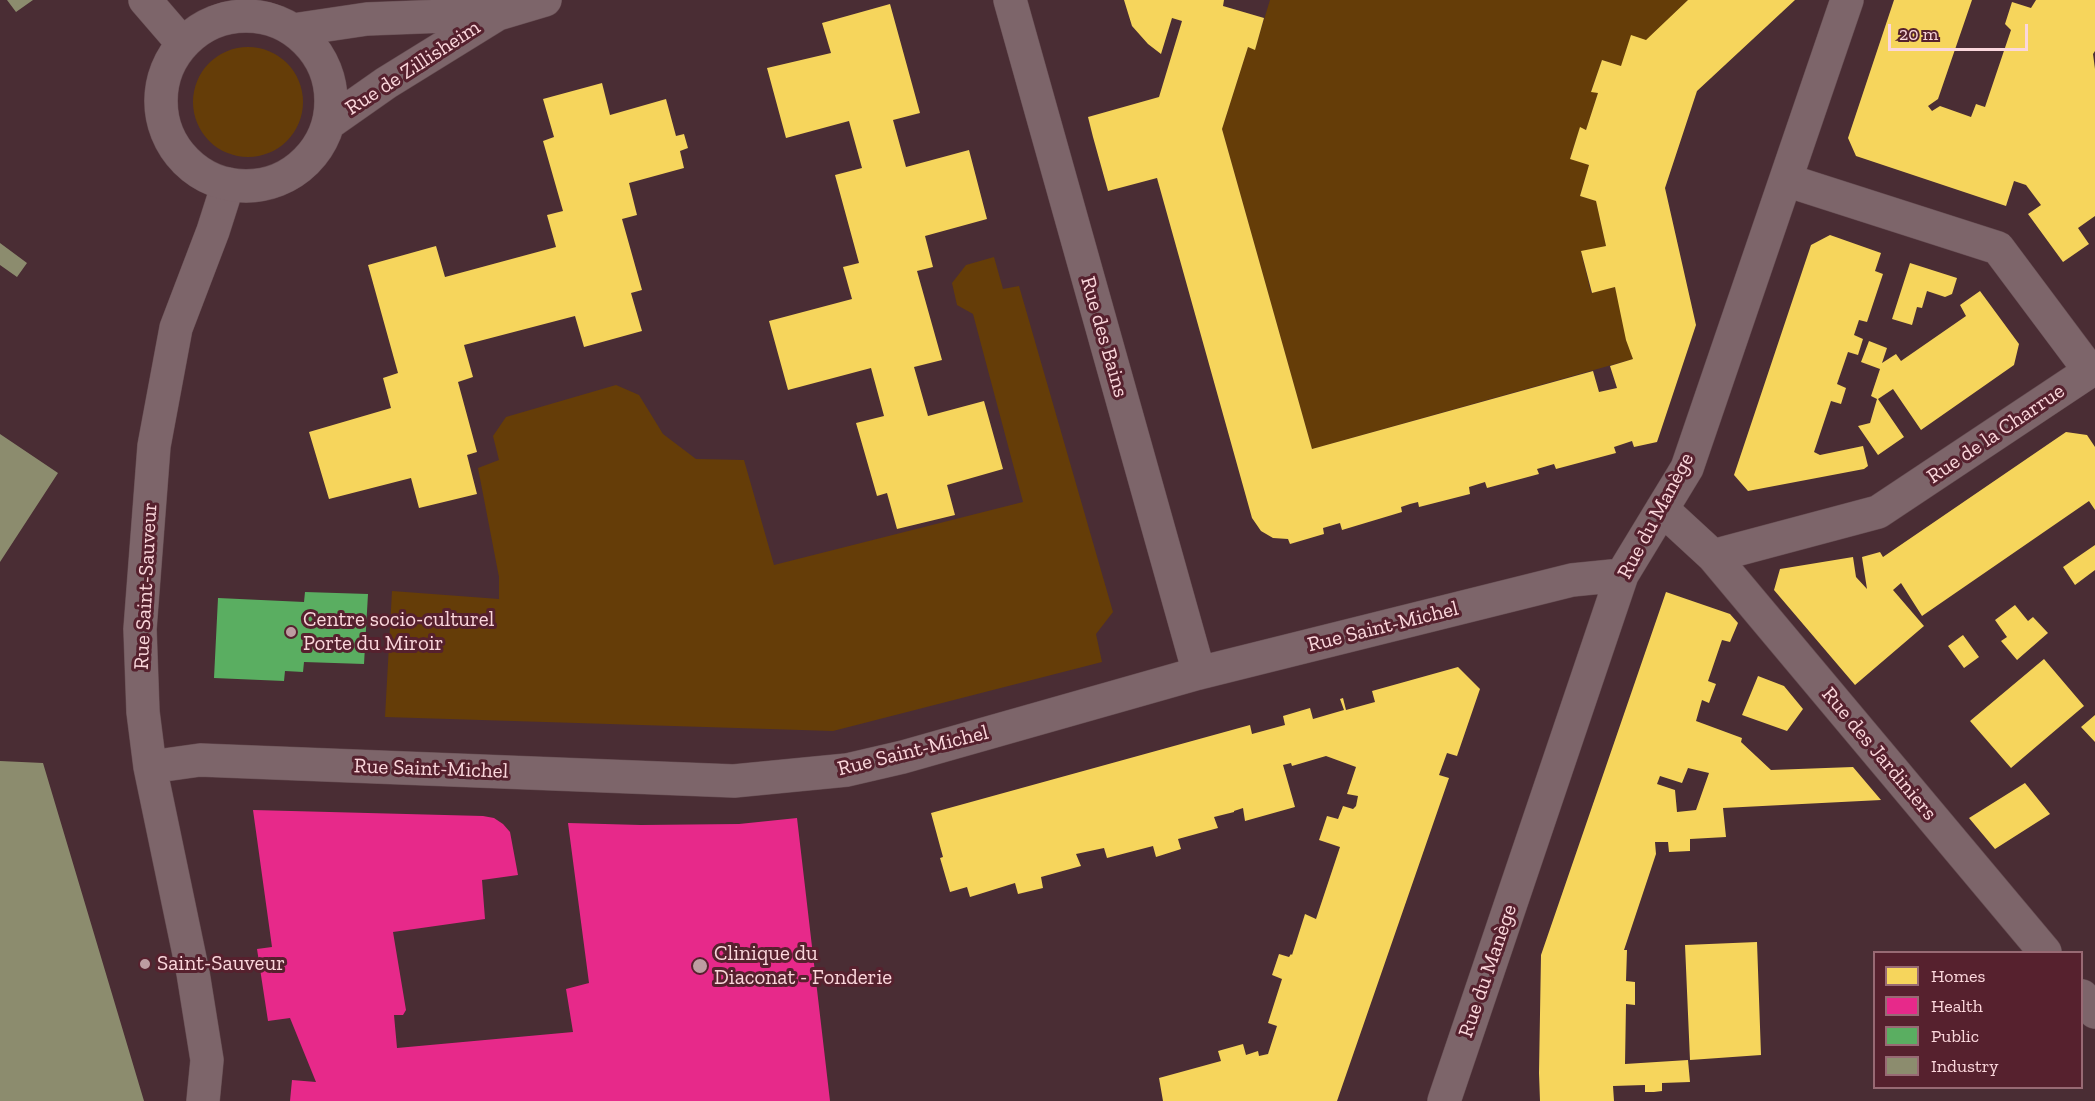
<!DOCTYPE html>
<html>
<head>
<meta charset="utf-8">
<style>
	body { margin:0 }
	#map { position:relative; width:2095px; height:1101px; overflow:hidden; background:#4a2d34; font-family:"Zilla Slab",serif }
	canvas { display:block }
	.legend { position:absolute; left:1873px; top:951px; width:210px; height:138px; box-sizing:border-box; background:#56212e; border:2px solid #986a74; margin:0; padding:8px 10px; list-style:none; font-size:18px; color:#fbd7dc }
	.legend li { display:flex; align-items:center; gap:12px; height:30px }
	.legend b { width:30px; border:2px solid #986a74 }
	.scale { position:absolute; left:1888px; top:24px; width:140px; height:27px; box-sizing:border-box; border:3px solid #fbd7dc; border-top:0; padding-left:8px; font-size:18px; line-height:21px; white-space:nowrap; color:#fbd7dc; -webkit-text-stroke:4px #56212e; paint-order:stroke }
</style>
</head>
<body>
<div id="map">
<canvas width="2095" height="1101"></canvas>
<ul class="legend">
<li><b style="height:16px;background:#f6d55c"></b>Homes</li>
<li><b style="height:16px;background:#e7298a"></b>Health</li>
<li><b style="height:16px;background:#5aae61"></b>Public</li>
<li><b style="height:16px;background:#8c8c6e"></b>Industry</li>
</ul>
<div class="scale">20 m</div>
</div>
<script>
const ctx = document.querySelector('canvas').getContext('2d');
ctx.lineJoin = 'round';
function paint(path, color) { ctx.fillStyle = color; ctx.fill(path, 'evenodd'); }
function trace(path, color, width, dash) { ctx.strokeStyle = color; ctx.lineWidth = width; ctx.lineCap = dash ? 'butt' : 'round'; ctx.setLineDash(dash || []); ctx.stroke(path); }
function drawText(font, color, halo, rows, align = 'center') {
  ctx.font = font + ' "Zilla Slab",serif'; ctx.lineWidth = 6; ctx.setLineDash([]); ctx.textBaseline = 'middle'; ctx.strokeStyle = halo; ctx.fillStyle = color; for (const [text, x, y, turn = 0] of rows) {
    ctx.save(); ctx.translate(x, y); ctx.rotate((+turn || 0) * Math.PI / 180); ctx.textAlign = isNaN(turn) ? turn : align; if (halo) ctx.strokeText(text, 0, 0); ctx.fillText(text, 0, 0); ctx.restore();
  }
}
paint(new Path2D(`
	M 1270,0 L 1688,0 L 1621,66 L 1602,60 L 1591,91 L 1598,93 L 1586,130 L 1580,128 L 1570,158 L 1589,165 L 1580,196 L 1596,201 L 1606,246 L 1581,252 L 1591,293 L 1615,287 L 1633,359 L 1312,449 L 1222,129 L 1248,47 L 1255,49 Z
	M193 102a55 55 0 1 1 110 0a55 55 0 1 1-110 0Z
	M 994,257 L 1003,289 L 1019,286 L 1113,612 L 1096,634 L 1102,662 L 833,731 L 385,717 L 392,591 L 499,599 L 499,577 L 478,468 L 499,460 L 493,436 L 506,417 L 616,385 L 639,395 L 663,434 L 696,459 L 744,460 L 774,565 L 1023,502 L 973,314 L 957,305 L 952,283 L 966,265 Z`), '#653d08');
paint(new Path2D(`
	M 1124,0 L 1224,0 L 1223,6 L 1264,18 L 1255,50 L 1248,47 L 1222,129 L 1312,449 L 1593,371 L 1599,392 L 1617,388 L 1610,366 L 1633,359 L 1626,340 L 1615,287 L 1592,293 L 1581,251 L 1606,246 L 1596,201 L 1580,196 L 1589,165 L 1570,159 L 1580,127 L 1586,130 L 1598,93 L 1591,92 L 1602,60 L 1621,66 L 1631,35 L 1646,40 L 1688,0 L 1795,0 L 1697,91 L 1665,188 L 1696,325 L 1657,442 L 1634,447 L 1632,441 L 1614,447 L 1616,453 L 1556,469 L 1554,464 L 1537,469 L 1539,474 L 1487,488 L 1485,482 L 1469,487 L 1470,494 L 1419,507 L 1418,502 L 1410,504 L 1401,507 L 1402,512 L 1342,530 L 1340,523 L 1323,528 L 1324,534 L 1290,544 L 1288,539 L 1273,538 L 1261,531 L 1252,518 L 1157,178 L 1108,191 L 1093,137 L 1088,117 L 1159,97 L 1182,21 L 1172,18 L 1161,54 L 1148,44 L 1132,26 Z
	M 1894,0 L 1972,0 L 1938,99 L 1928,106 L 1932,111 L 1940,106 L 1971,117 L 1976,104 L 1985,107 L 2011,30 L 2005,24 L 2012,2 L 2031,8 L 2036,0 L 2095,0 L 2095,51 L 2093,54 L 2095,69 L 2095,216 L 2078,228 L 2089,244 L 2063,262 L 2028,214 L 2041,205 L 2026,185 L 2014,181 L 2006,206 L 1856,156 L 1848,138 Z
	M 890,4 L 920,113 L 893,120 L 906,167 L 969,150 L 987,219 L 925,236 L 933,267 L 917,271 L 942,360 L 914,367 L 928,416 L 984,401 L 1003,469 L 947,485 L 955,515 L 897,529 L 887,493 L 877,496 L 856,423 L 884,416 L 871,368 L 788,390 L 769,321 L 852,299 L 843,267 L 859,263 L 835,175 L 862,168 L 849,121 L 786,138 L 767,68 L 831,53 L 822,23 Z
	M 602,83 L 610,115 L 666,99 L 676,136 L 684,134 L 688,148 L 680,151 L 684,168 L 629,183 L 637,215 L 622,219 L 642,290 L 631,293 L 642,331 L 584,347 L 575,316 L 464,345 L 473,377 L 458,382 L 477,452 L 467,455 L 477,494 L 419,508 L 411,478 L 329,499 L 309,432 L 391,408 L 383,378 L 398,373 L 368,265 L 436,246 L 445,277 L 556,247 L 547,215 L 563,211 L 543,141 L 554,137 L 543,99 Z
	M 1830,235 L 1881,253 L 1875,271 L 1883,274 L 1867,322 L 1859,320 L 1854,335 L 1863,339 L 1858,355 L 1848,352 L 1837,384 L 1846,388 L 1841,404 L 1831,401 L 1814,452 L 1820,455 L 1863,446 L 1868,466 L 1864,469 L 1748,491 L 1734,475 L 1811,245 Z
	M 1910,263 L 1957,278 L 1952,294 L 1945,297 L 1927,291 L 1922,308 L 1917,307 L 1912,325 L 1892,319 Z
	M 1980,291 L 2019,344 L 2014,365 L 1921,430 L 1893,389 L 1878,399 L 1904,437 L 1878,455 L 1858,426 L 1870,423 L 1877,399 L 1871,396 L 1880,369 L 1861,362 L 1869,341 L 1887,348 L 1882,363 L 1896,354 L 1901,361 L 1966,316 L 1960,305 Z
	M 2066,432 L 2087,435 L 2095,447 L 2095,510 L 2089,501 L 1922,616 L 1901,583 L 1893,590 L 1924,626 L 1855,685 L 1774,590 L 1780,569 L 1853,557 L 1856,577 L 1867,589 L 1862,557 L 1880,552 L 1883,557 Z
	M 2095,545 L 2095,570 L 2075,585 L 2063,567 Z
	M 1666,592 L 1730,614 L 1738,623 L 1730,642 L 1722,640 L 1708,681 L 1716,684 L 1709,703 L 1702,700 L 1696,721 L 1742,738 L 1741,742 L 1771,770 L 1853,767 L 1881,800 L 1723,808 L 1726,837 L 1690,839 L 1690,851 L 1669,852 L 1668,842 L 1655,842 L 1656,854 L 1624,950 L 1627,950 L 1626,981 L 1635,982 L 1635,1005 L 1626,1004 L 1625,1064 L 1688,1060 L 1690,1082 L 1662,1083 L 1662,1091 L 1654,1092 L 1645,1092 L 1645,1085 L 1613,1086 L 1614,1101 L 1540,1101 L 1539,1073 L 1541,955 ZM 1688,768 L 1709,773 L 1696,810 L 1677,812 L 1675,790 L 1657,784 L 1660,776 L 1682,783 Z
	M 2015,605 L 2028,621 L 2033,617 L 2048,633 L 2017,660 L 2001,641 L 2007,637 L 1995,620 Z
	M 1963,635 L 1979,657 L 1964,668 L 1948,646 Z
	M 2044,659 L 2084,706 L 2011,768 L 1970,721 Z
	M 1458,667 L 1480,689 L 1457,756 L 1447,753 L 1439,775 L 1449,778 L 1337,1101 L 1163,1101 L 1159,1078 L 1221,1061 L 1218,1051 L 1243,1044 L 1246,1055 L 1258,1051 L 1259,1056 L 1268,1054 L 1277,1026 L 1268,1023 L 1282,979 L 1272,975 L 1279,954 L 1289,957 L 1291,954 L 1292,955 L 1305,914 L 1316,919 L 1340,847 L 1319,840 L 1327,816 L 1338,819 L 1343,806 L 1353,809 L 1356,806 L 1358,796 L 1347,794 L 1356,767 L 1326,756 L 1292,766 L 1291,763 L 1283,765 L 1295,807 L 1245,821 L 1243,808 L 1234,811 L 1234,812 L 1214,817 L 1218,828 L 1178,839 L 1181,849 L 1178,850 L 1156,857 L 1153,846 L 1107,858 L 1104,848 L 1076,854 L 1081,866 L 1041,877 L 1043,888 L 1018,894 L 1015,883 L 970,897 L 967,887 L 950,892 L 940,858 L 943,857 L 931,813 L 1250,725 L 1252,734 L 1285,725 L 1283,716 L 1310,708 L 1313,719 L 1344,710 L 1340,699 L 1343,698 L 1346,710 L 1375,702 L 1372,691 Z
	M 1758,676 L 1784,686 L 1803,709 L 1787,731 L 1742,715 Z
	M 2095,715 L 2095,742 L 2081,727 Z
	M 2025,783 L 2050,814 L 1995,849 L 1969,818 Z
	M 1757,942 L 1761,1055 L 1690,1060 L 1685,945 Z`), '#f6d55c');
paint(new Path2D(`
	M 253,810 L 483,816 L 494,818 L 503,824 L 510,832 L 518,875 L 482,880 L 485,919 L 393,932 L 406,1010 L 403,1015 L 394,1015 L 397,1048 L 573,1032 L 566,989 L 589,983 L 568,823 L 641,825 L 739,824 L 797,818 L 830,1101 L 290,1101 L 292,1080 L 316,1082 L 290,1018 L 268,1021 L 257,949 L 272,947 Z`), '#e7298a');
paint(new Path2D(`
	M 305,592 L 368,594 L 364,664 L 304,662 L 303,672 L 285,671 L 284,681 L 214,678 L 218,598 L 304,602 Z`), '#5aae61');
paint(new Path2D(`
	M 7,0 L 33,0 L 16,12 Z
	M 0,243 L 27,263 L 17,277 L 0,265 Z
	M 0,434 L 58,473 L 0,562 Z
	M 0,761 L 43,763 L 144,1101 L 0,1101 Z`), '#8c8c6e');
const minor = new Path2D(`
	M 1010,0 L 1199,673
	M 1662,509 L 1713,556 L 2045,952
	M 1713,556 L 1878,512 L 2090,371 L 1998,248 L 1786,180
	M 150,767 L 200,760 L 734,781 L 847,770 L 903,757 L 1199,673 L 1572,580 L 1622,575
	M 2082,996 L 2095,1012
	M 203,1101 L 207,1060 L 193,973 L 150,767 L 143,712 L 140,629 L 154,446 L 176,328 L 213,231 L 228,184
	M 1444,1101 L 1622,575 L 1687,468 L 1847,0`);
const tertiary = new Path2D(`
	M 145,0 L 183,44
	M161 101a85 85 0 1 1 170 0a85 85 0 1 1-170 0Z
	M 293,30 L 367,19 L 498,14 L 545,0
	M 329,123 L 386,83 L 496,15`);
trace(minor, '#664d52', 34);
trace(tertiary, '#664d52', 34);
trace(minor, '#7d656a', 33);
trace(tertiary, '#7d656a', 33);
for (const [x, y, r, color] of [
	[291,632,6,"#bd9ca1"],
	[145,964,6,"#bd9ca1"],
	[700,966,8,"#bd9ca1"]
]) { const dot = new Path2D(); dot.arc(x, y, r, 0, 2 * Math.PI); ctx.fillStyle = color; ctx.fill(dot); trace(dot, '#56212e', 2); }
drawText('21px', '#fbd7dc', '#56212e', [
	["Rue de Zillisheim",413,68,-33],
	["Rue des Bains",1104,337,74],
	["Rue de la Charrue",1996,434,-34],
	["Rue du Manège",1656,516,-62],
	["Rue Saint-Sauveur",146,586,-87],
	["Rue Saint-Michel",1383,627,-14],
	["Rue Saint-Michel",913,751,-14],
	["Rue des Jardiniers",1879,754,50],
	["Rue Saint-Michel",431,769,2],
	["Rue du Manège",1488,971,-71]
]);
drawText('21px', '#fbd7dc', '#56212e', [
	["Centre socio-culturel",303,620],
	["Porte du Miroir",303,644],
	["Clinique du",714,954],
	["Diaconat - Fonderie",714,978],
	["Saint-Sauveur",157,964]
], 'left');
</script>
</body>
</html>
